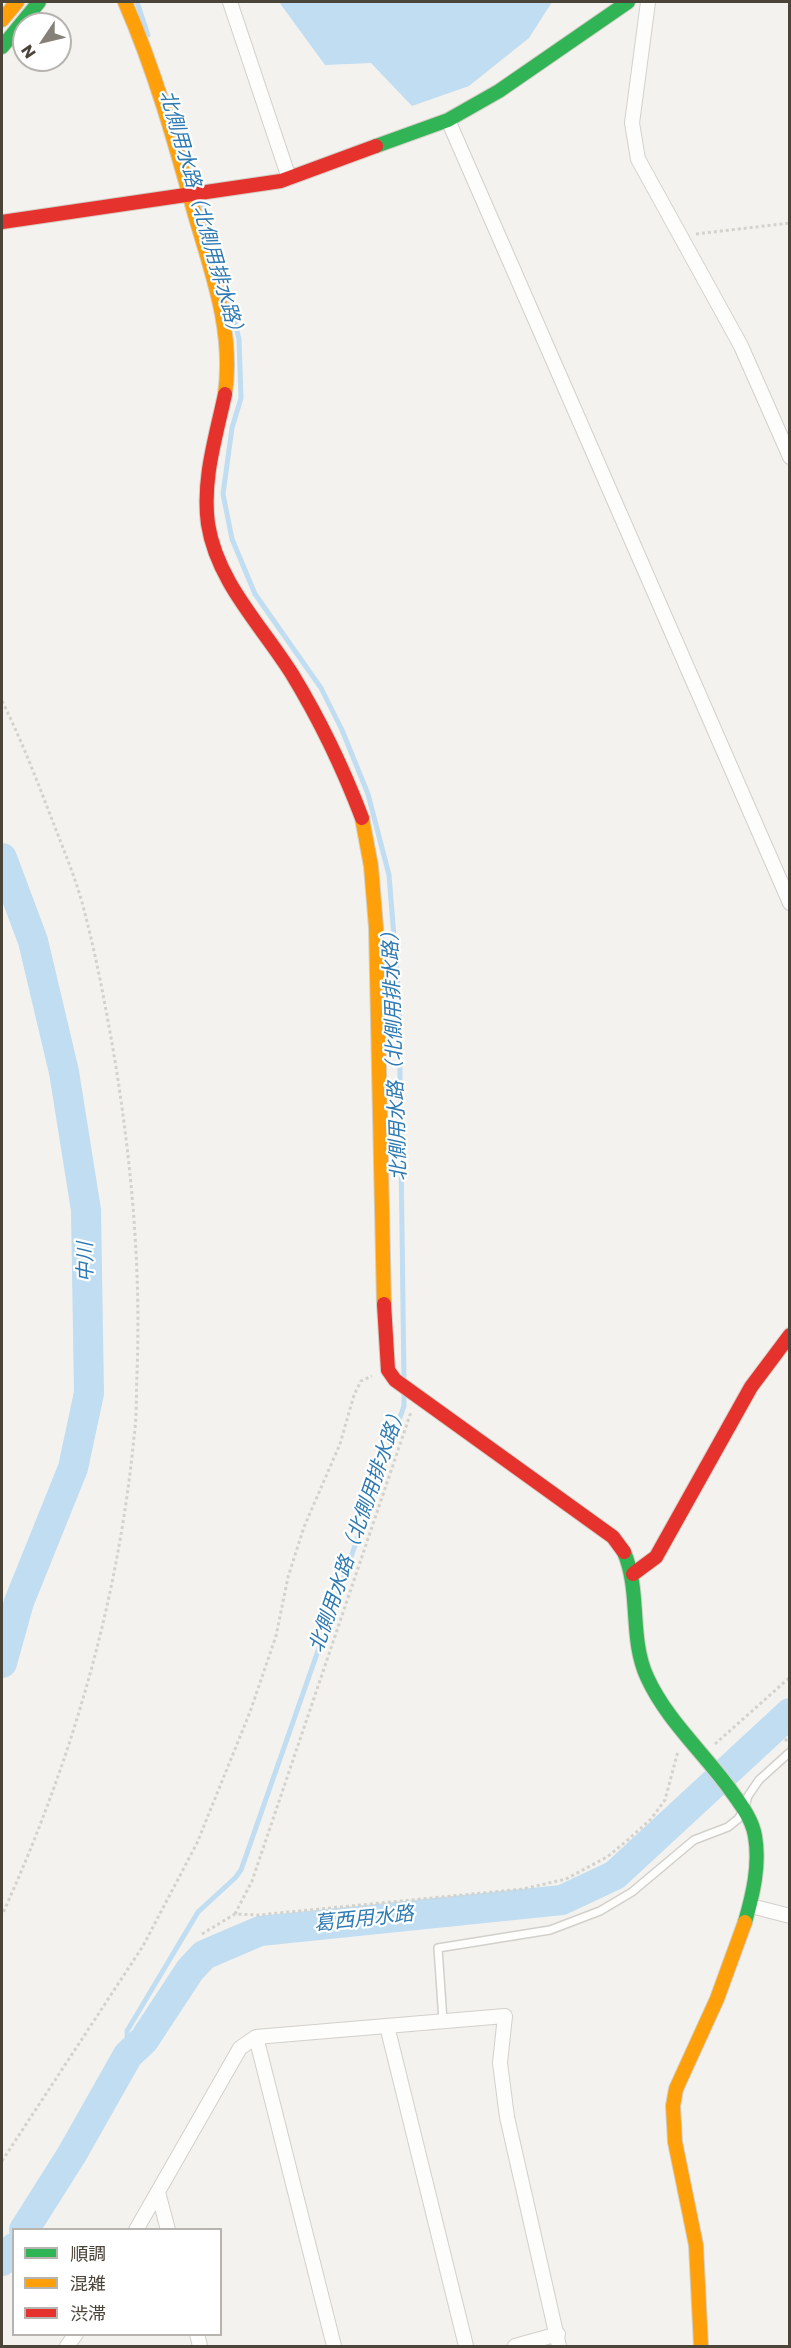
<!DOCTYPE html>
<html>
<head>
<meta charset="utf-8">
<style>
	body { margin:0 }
	#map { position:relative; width:791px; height:2348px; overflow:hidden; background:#f4f2ee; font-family:Poppins,"Noto Sans JP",sans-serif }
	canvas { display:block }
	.frame { position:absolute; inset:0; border:3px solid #4b4439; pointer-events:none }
	.legend { position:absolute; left:12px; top:2228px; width:210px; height:108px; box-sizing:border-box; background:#fff; border:2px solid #b7b4b0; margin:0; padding:8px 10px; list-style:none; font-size:18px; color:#4b4439 }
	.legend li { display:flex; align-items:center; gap:12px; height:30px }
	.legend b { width:30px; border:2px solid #b7b4b0 }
	.north { position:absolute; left:12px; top:12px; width:60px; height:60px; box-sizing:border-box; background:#fff; border:2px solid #b7b4b0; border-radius:50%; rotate:235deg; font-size:16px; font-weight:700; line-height:24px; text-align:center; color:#4b4439 }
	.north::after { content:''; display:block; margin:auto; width:21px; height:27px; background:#868178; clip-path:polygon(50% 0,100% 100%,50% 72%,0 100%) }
</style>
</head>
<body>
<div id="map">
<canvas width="791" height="2348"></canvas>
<div class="frame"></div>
<ul class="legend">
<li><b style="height:8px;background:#30b455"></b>順調</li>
<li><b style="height:8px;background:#ff9f0a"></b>混雑</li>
<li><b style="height:8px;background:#e5322d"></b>渋滞</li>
</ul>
<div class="north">N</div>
</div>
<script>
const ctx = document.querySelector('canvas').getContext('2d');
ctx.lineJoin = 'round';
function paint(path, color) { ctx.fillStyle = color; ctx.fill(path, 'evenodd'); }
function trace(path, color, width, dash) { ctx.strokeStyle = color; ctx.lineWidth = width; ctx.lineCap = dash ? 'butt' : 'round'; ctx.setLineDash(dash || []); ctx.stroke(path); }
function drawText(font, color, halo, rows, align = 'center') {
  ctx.font = font + ' Poppins,"Noto Sans JP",sans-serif'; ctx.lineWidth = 4.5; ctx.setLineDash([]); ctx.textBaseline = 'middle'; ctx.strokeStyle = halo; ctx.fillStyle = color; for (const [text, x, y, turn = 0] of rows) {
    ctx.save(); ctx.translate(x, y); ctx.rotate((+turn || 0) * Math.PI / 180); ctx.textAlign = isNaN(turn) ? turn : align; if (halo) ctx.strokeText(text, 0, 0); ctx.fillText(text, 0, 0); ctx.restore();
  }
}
paint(new Path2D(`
	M 279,2 L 552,2 L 529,38 L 469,86 L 412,106 L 371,63 L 325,65 Z`), '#c0ddf1');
trace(new Path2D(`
	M 137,2 L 148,35
	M 200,195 L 223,275 L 239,339 L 241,398 L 232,428 L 223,494 L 232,539 L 255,594 L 321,688 L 342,730 L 368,794 L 389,875 L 399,999 L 404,1381
	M 128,2055 L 127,2031 L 198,1912 L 235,1878 L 241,1870 L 404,1406 L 404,1390`), '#c0ddf1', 5);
trace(new Path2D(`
	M 2,858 L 33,941 L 64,1072 L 86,1210 L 89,1393 L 73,1468 L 19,1602 L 2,1663
	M 24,2230 L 72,2154 L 128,2055 L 144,2040 L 190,1970 L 204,1955 L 260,1931 L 562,1900 L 615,1875 L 790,1713
	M 2,2261 L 14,2248`), '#c0ddf1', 30);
const lane = new Path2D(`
	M 443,2021 L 438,1948 L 550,1930 L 600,1911 L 632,1892 L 694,1840 L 728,1827 L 738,1819 L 744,1810 L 748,1796 L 759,1780 L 790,1752`);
const street = new Path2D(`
	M 230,2 L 289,178
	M 648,2 L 632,123 L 638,159 L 741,346 L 790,457
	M 448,120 L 790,903
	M 751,1906 L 790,1916
	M 387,2026 L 466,2346
	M 256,2037 L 334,2346
	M 158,2192 L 168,2230
	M 136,2230 L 240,2048 L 256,2037 L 505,2016 L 500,2063 L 507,2117 L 559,2346
	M 197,2334 L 200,2346
	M 67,2346 L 76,2334
	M 515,2346 L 558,2334`);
const fast = new Path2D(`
	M 2,47 L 39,2
	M 376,146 L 448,120 L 499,91 L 628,2
	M 624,1552 C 641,1592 629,1638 647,1677 C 666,1719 702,1751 729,1788 C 739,1802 752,1818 755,1836 C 760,1865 753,1894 745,1922`);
const slow = new Path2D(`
	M 125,2 C 155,71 175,142 195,215 C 212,273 234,332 225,394
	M 2,20 L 17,2
	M 362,818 L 371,866 L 376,927 L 384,1304
	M 701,2346 L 696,2245 L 675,2142 L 673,2106 L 676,2089 L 717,1999 L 745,1922`);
const jam = new Path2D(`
	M 2,222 L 281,181 L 376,146
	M 225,394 C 216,437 202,479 208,524 C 217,582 262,626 292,674 C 320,720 343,768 362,818
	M 384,1304 L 388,1370 L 395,1380 L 613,1537 L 624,1552
	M 633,1574 L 656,1557 L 751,1387 L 790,1335`);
trace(lane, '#d2d0cb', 10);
trace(street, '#d2d0cb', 16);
trace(fast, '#d3cfc5', 16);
trace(slow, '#d3cfc5', 16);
trace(jam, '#d3cfc5', 16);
trace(new Path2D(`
	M 696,234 L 790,223
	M 2,701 C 21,739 36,778 51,817 C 62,846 75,876 83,906 C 97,959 107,1013 116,1067 C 132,1169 141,1271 137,1374 C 136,1395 137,1417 134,1437 C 118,1603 71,1764 2,1915
	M 785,1741 L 790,1736
	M 715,1744 L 790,1677
	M 235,1914 L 252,1881 L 411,1412
	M 202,1934 L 235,1914 L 259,1915 L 523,1889 L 566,1879 L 607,1857 L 629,1839 L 651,1819 L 665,1800 L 678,1751
	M 2,2161 L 143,1946 L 197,1843 L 250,1712 L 276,1636 L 288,1577 L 304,1527 L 340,1444 L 354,1395 L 361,1381 L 372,1376`), '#d3d2cc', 3, [3, 3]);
trace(lane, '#fdfdfc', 7);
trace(street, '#fdfdfc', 14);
trace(fast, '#30b455', 14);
trace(slow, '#ff9f0a', 14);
trace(jam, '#e5322d', 14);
drawText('italic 20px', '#2e7ab2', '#fff', [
	["北側用水路（北側用排水路）",201,216,74],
	["北側用水路（北側用排水路）",396,1051,-92],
	["中川",87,1262,-91],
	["北側用水路（北側用排水路）",359,1529,-71],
	["葛西用水路",364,1920,-6]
]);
</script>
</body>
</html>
